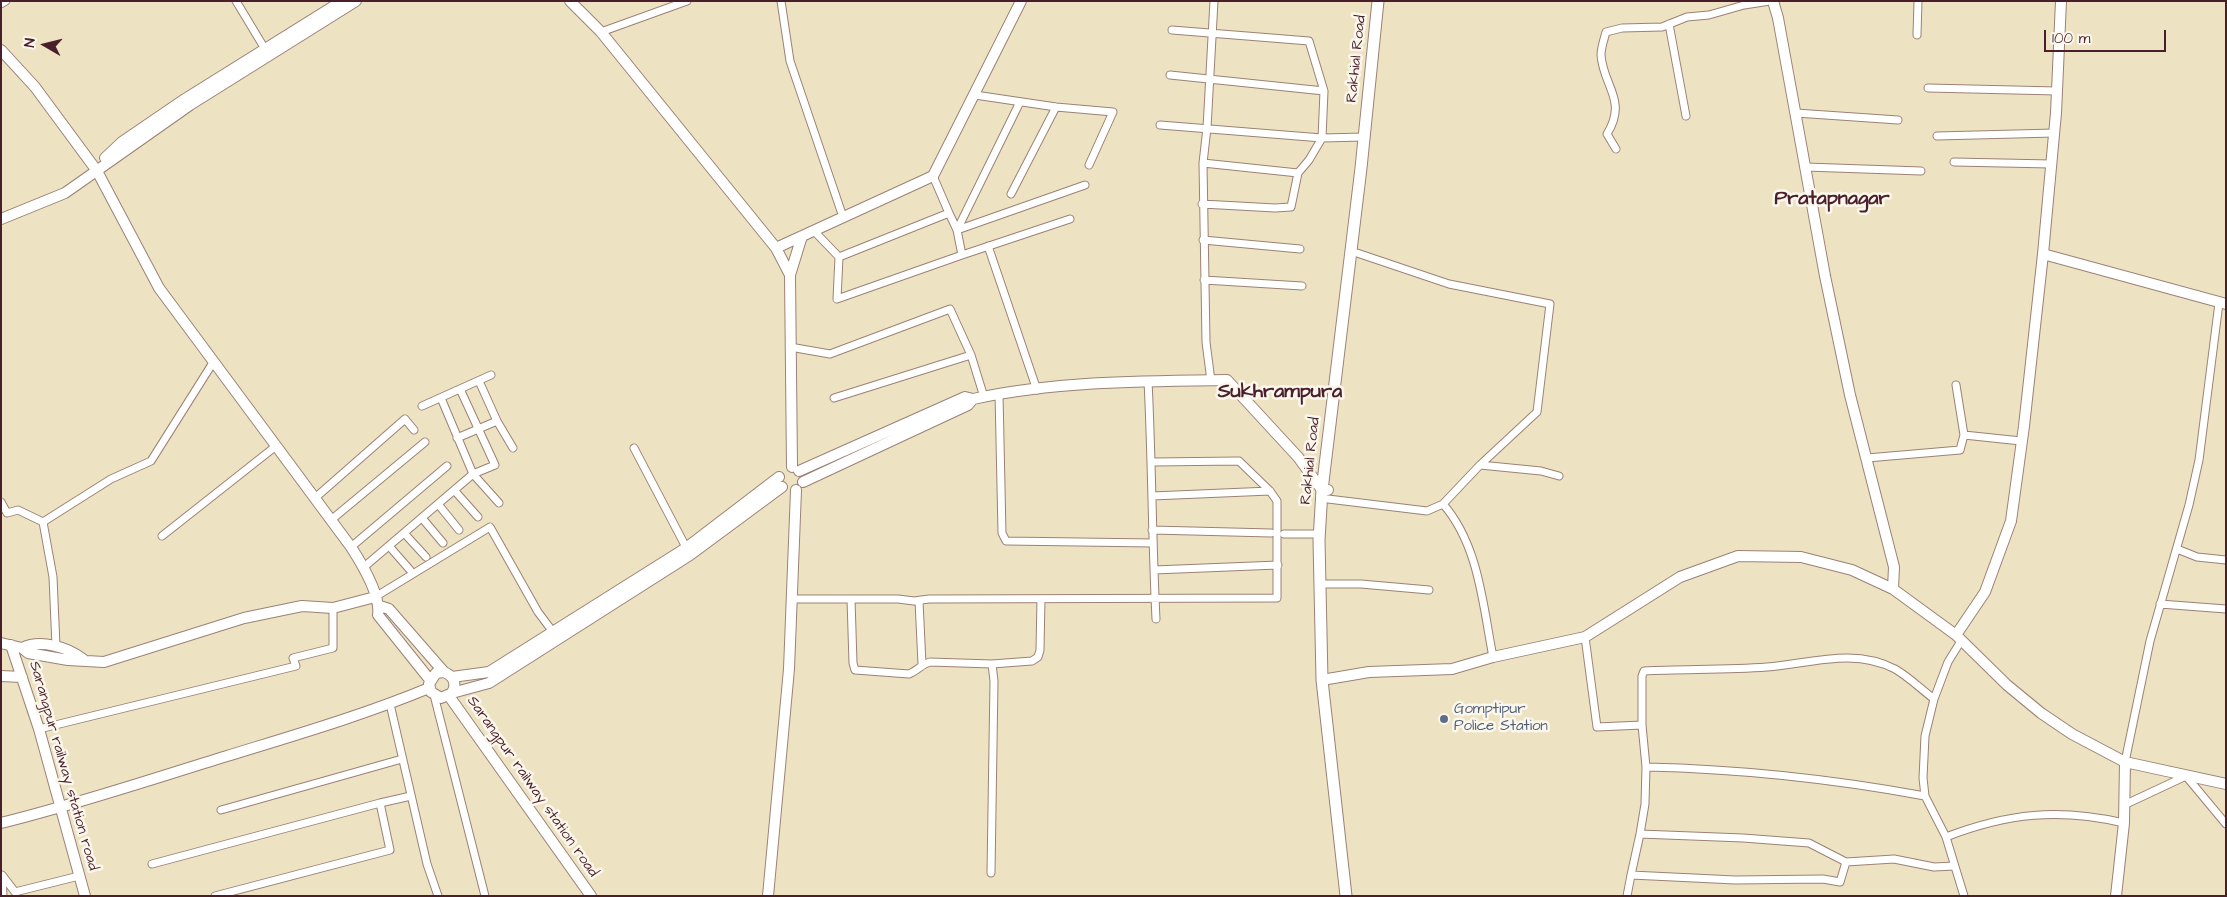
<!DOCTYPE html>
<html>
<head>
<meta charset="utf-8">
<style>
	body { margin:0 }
	#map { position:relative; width:2227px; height:897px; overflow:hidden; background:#ede3c2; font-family:"Architects Daughter",sans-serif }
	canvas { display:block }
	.frame { position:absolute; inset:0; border:2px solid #4a1f2b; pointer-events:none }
	.north { position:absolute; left:20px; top:20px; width:50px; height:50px; -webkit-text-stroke:4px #fbf7ec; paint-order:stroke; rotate:278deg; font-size:14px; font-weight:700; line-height:20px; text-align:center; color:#4a1f2b }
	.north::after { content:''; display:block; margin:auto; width:18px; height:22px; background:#4a1f2b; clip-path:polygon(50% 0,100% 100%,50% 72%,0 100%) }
	.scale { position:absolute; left:2044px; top:30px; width:122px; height:22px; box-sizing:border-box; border:2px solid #4a1f2b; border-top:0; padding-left:6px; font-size:15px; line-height:18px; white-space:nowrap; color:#4a1f2b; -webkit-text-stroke:4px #fbf7ec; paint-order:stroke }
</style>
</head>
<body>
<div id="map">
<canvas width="2227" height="897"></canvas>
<div class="frame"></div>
<div class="north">N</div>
<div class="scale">100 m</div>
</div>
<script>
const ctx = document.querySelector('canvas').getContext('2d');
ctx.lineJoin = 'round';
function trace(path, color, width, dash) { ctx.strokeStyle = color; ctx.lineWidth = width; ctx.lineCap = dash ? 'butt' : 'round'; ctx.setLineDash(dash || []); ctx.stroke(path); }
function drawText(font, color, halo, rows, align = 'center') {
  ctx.font = font + ' "Architects Daughter",sans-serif'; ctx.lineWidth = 5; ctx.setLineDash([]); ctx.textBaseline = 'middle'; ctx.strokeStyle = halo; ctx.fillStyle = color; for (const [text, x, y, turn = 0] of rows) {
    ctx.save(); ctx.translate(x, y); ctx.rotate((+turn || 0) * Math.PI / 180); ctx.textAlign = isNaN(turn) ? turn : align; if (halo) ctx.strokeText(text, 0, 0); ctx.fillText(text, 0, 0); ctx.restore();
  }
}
const street = new Path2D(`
	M 236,1 L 265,49
	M 781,1 L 790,61 L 843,217
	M 1,4 L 6,1
	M 1669,24 L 1686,116
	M 1172,30 L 1309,41 L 1324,91 L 1322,138 L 1309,160 L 1298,173 L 1291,207 L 1275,208 L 1202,204
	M 601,32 L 687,1
	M 1917,35 L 1918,1
	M 1170,75 L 1324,91
	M 1928,88 L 2057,91
	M 975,95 L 1056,107 L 1113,112 L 1089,165
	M 1796,113 L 1898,120
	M 1160,125 L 1322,138 L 1364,137
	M 1937,136 L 2054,133
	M 1616,149 L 1607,134 C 1628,100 1603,86 1601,55 C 1601,48 1604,39 1606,32 L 1622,28 L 1662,27 L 1687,17 L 1709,15 L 1744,5 L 1770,1
	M 1954,162 L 2051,164
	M 1203,163 L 1298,173
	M 1806,167 L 1921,171
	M 1011,194 L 1056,107
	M 949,213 L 957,230 L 1085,185
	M 814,231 L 839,257 L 949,213 L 933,176
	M 1203,240 L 1300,249
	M 988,246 L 1037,390
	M 1357,253 L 1449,284 L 1550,304 L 1537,412 L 1480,465
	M 962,255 L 1070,219
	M 839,257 L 837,299 L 962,255 L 957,230 L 1020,102
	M 1204,280 L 1302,286
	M 790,347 L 830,354 L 950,309 L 971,355 L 984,397
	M 479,381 L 497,421 L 513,448
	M 1148,381 C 1152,460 1152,539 1156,619
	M 1211,381 L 1206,342 L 1203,163 L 1207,128 L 1214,1
	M 999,394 L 1002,533 L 1006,541 L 1153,543
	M 441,398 L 473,474 L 499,503
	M 834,398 L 971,355
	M 422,406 L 491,375
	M 1964,435 L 2021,441
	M 457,438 L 497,421
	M 634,448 L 688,551
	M 1867,458 L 1960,450 L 1964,435 L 1956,385
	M 454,490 L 478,517
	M 1152,496 L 1270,491
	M 315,498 L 405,419 L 414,430
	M 1328,499 L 1427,511 L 1443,504 L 1480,465 L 1541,471 L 1559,476
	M 1,502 L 7,513 L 18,510 L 43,522
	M 438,504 L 459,530
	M 1443,504 C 1479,545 1483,606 1493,657
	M 422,518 L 443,543
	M 331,520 L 425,442
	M 1152,530 L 1271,533
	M 404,533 L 426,557
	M 1284,534 L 1319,534
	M 162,536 L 276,446
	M 389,546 L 410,570
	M 351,547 L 447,466
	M 2177,549 L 2197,557 L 2226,560
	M 364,567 L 473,474 L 495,465 L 460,389
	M 1154,570 L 1278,565
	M 1326,584 L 1361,584 L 1429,590
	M 375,597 L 490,527 L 538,612 L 553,632
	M 793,599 L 898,599 L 914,601 L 929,599 L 1277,598 L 1277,501 L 1270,491 L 1239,461 L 1153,462
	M 851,599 L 853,663 L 855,670 L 909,674 C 917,671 922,664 930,662 L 992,664 L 994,681 L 991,873
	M 919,601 L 922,664
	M 2160,604 L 2226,609
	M 1585,637 L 1597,727 L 1642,725
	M 1961,641 L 1948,662 L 1934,699 L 1925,736 L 1923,778 L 1925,796 L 1946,837 L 1964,896
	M 56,646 L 53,577 L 43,522 L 111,479 L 151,461 L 214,361
	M 992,664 L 1032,661 L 1038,657 L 1040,650 L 1041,599
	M 434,695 L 485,896
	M 390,704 L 427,864 L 438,896
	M 39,729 L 296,666 L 293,658 L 333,648 L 333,608
	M 2125,762 L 2150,641 L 2189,505 L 2199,460 L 2219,303
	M 1646,767 L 1645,804 L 1640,834 L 1743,838 L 1809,843 L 1846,862
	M 1925,796 C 1833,779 1740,769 1646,767 L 1642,725 L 1642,676 L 1644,671 C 1685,669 1726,670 1767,667 C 1809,664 1853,647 1895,669 C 1909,677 1922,690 1934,699
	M 2124,805 L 2186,776 L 2226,824
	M 221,810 L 402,759
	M 1946,837 C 2008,813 2059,808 2124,823
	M 152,864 L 380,803
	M 1631,875 L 1640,834
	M 3,896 L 2,875 L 15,892 L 79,876
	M 215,896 L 390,850 L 380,803 L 411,796
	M 1627,896 L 1631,875 L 1735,880 L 1823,879 L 1840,882 L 1846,862 L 1894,859 L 1934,867 L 1954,866`);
const secondary = new Path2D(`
	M 570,1 L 601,32 L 776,248 L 790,275
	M 1773,1 L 1778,18 L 1825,276 L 1850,395 L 1894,567 L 1893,589 L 1956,635 L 2007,685 L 2041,713 L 2072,734 L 2125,762 L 2226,784
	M 1,50 L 35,87 L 97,171 L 159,288 L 351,547 C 362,564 381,595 378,615 L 430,680
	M 105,158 L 122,142 L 185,99 L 342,1
	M 1,219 L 65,193 L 190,105 L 356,1
	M 776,248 L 933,176 L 1021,1
	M 2043,254 L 2226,304
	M 792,467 L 790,275 L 802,236
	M 799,471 L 965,397 L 973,399 C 1056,381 1143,381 1227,380 L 1298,457 L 1322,490 L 1328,490
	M 803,482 L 968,405 L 973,399
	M 380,606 L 389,609 L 444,672 C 454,676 457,684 452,693 L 441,698 L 431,692 L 429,684 L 436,673 L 444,672
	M 1956,635 L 1985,592 L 2011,521 L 2024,426 L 2043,254 L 2056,113 L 2061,1
	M 1,643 L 22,648 L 28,653 L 68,660 L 104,662 L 244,618 L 302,606 L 333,608 L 375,597
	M 11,645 L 39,729 L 85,896
	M 22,648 C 41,639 67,647 83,659
	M 1,676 L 22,677
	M 452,677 L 489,672 L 686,548 L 779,477
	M 1322,680 L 1369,672 L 1452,669 L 1493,657 L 1585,637 L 1680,577 L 1738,556 L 1801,557 L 1852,570 L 1893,589
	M 452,693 L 489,683 L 690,555 L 782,487
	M 449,696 L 591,896
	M 1,823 C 78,804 152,779 227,756 C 295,735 364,715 429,688
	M 768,896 L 789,669 L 796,490
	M 2116,896 L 2124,823 L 2125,762`);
const primary = new Path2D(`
	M 1346,896 L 1322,680 L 1319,540 L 1322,490 L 1361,168 L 1378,1`);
trace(street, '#9c8176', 9);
trace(secondary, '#9c8176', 12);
trace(primary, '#9c8176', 13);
trace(street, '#fff', 7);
trace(secondary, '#fff', 10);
trace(primary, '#fff', 11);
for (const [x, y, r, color] of [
	[1444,719,5,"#5c6f8a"]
]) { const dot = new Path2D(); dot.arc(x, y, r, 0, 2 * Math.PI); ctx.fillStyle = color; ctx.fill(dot); trace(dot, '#fbf7ec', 2); }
drawText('15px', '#4a1f2b', '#fbf7ec', [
	["Rakhial Road",1357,59,-84],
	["Rakhial Road",1311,461,-84],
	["Sarangpur railway station road",63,766,74],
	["Sarangpur railway station road",532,787,55]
]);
drawText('15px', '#4e5e75', '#fbf7ec', [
	["Gomptipur",1454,710],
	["Police Station",1454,727]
], 'left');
drawText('bold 20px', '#4a1f2b', '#fbf7ec', [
	["Pratapnagar",1832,200],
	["Sukhrampura",1280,393]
]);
</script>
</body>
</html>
